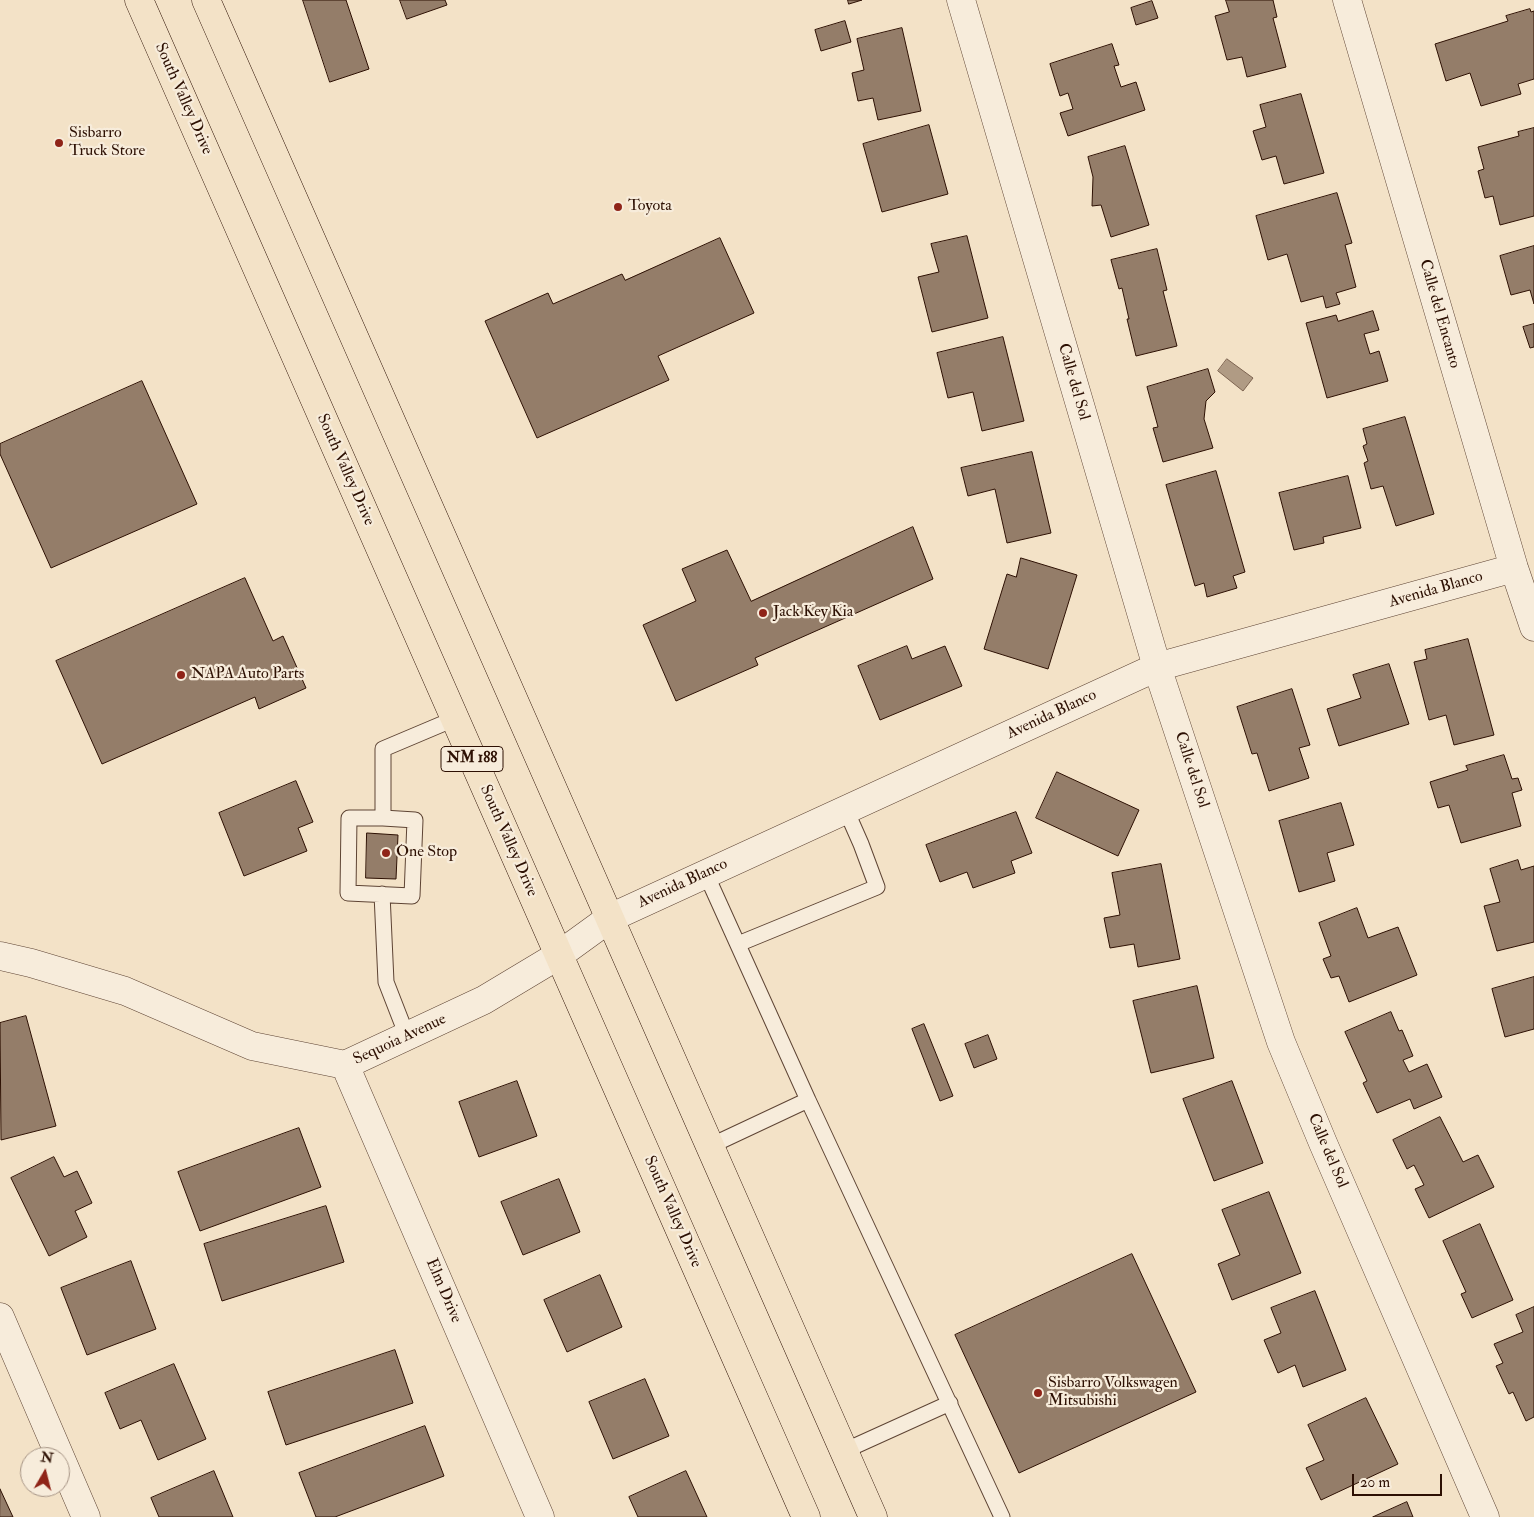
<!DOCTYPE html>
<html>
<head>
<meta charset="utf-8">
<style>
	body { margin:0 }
	#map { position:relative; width:1534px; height:1517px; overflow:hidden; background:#f3e2c7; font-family:"IM FELL Double Pica",serif }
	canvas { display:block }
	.north { position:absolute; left:20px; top:1447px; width:50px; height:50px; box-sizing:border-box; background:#f7ecdb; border:1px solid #a69485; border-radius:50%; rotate:8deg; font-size:14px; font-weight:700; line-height:20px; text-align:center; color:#2d1003 }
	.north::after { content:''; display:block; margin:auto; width:18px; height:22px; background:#8f2418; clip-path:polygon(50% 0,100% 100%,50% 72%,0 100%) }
	.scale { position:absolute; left:1352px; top:1474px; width:90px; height:22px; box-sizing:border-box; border:2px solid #2d1003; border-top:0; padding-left:6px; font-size:15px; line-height:18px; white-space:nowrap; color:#2d1003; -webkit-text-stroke:4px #f7ecdb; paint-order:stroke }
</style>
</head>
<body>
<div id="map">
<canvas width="1534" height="1517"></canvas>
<div class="north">N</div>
<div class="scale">20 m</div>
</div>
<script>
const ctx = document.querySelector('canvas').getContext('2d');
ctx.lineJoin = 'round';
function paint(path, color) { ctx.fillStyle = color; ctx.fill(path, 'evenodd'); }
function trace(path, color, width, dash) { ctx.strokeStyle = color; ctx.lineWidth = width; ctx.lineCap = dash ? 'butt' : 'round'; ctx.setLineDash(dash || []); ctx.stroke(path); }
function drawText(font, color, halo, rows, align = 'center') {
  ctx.font = font + ' "IM FELL Double Pica",serif'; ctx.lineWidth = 4.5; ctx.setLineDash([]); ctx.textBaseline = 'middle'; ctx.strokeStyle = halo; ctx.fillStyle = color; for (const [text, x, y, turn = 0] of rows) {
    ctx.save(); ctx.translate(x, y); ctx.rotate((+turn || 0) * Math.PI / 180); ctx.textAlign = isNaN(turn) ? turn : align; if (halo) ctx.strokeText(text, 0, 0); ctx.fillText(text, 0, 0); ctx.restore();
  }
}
const water = new Path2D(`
	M 1227,359 L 1253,378 L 1243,391 L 1218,371 Z`);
paint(water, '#b09b84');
trace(water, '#7c6350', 1);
const building = new Path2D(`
	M 303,0 L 346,0 L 369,69 L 330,82 Z
	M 400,0 L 445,0 L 447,5 L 407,19 Z
	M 848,0 L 862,0 L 849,4 Z
	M 1226,0 L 1273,0 L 1277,17 L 1273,18 L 1286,67 L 1247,77 L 1242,57 L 1227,60 L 1215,16 L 1229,12 Z
	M 1152,1 L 1158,18 L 1136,25 L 1131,8 Z
	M 1530,9 L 1531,12 L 1534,11 L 1534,79 L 1518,84 L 1521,94 L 1481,106 L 1470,73 L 1446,81 L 1435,44 L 1508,21 L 1506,16 Z
	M 845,21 L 851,42 L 821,51 L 815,30 Z
	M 902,28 L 921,111 L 878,120 L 873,98 L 858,101 L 852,73 L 864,70 L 857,39 Z
	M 1112,44 L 1119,65 L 1114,66 L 1121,87 L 1136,82 L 1145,110 L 1068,136 L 1060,113 L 1073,109 L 1068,93 L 1060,96 L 1050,64 Z
	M 1301,94 L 1324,173 L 1284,184 L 1276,156 L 1262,160 L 1253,131 L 1266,127 L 1260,105 Z
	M 929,125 L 948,194 L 882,212 L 863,144 Z
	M 1534,128 L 1534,216 L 1500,225 L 1493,196 L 1485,198 L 1478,171 L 1484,169 L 1478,147 L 1519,136 L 1518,132 Z
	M 1125,146 L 1149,225 L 1111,237 L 1101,205 L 1092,206 L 1093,177 L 1088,157 Z
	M 1337,193 L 1352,243 L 1345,245 L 1356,287 L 1336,293 L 1340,304 L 1326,308 L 1323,296 L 1301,302 L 1287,254 L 1268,260 L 1256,216 Z
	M 967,236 L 988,318 L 932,332 L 918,277 L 939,272 L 931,244 Z
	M 720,238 L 754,313 L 658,356 L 669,380 L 537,438 L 485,321 L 548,293 L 553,304 L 622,274 L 625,280 Z
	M 1534,246 L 1534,304 L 1530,290 L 1511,295 L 1500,256 Z
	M 1157,249 L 1167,290 L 1163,291 L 1177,346 L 1136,356 L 1127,319 L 1129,319 L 1122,288 L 1119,289 L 1111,260 Z
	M 1373,311 L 1379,330 L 1364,334 L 1370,354 L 1379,351 L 1388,381 L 1327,398 L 1306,323 L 1336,315 L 1338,321 Z
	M 1534,324 L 1534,347 L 1530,348 L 1523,327 Z
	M 1003,337 L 1024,421 L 982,431 L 973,392 L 948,398 L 937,353 Z
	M 1208,369 L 1215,392 L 1206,401 L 1204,419 L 1213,448 L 1163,462 L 1153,428 L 1158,427 L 1147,387 Z
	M 142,381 L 197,504 L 51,568 L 0,454 L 0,444 Z
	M 1405,417 L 1434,514 L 1396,526 L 1383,486 L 1371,489 L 1364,463 L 1368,461 L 1363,446 L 1367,444 L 1363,429 Z
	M 1032,452 L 1051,533 L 1007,543 L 995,489 L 968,496 L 961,468 Z
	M 1216,471 L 1245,572 L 1233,576 L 1237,588 L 1207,597 L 1204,583 L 1195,586 L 1166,485 Z
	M 1348,476 L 1361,528 L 1323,537 L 1324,543 L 1294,550 L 1279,493 Z
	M 913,527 L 933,579 L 755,658 L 758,665 L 676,701 L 643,625 L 696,601 L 682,569 L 727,550 L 751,601 Z
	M 1021,558 L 1077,575 L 1048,669 L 984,649 L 1007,574 L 1016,577 Z
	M 245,578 L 273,641 L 283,636 L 306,688 L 259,709 L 255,697 L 102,764 L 56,661 Z
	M 1468,639 L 1494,735 L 1454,745 L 1446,715 L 1429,720 L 1414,662 L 1427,659 L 1425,650 Z
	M 907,646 L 912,659 L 945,646 L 962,686 L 880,720 L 858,666 Z
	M 1389,664 L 1409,724 L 1339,746 L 1327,709 L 1361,698 L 1353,675 Z
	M 1292,689 L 1310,745 L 1299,748 L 1309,778 L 1269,791 L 1257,753 L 1252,754 L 1237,707 Z
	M 1504,755 L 1512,779 L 1518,778 L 1522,790 L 1512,793 L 1521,826 L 1461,843 L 1449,805 L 1438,808 L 1430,782 L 1468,770 L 1466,766 Z
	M 1057,772 L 1139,810 L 1118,856 L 1036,818 Z
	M 296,781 L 313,822 L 298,828 L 307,851 L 244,876 L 219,813 Z
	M 1341,803 L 1354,845 L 1327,853 L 1335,881 L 1299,892 L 1279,821 Z
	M 1016,812 L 1032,853 L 1011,861 L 1015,873 L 973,888 L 967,872 L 940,882 L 926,845 Z
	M 367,833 L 398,835 L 396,879 L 366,878 Z
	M 1518,860 L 1521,870 L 1534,866 L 1534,942 L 1497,951 L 1484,906 L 1500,902 L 1490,869 Z
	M 1161,864 L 1180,959 L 1138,967 L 1134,944 L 1110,948 L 1104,918 L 1120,915 L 1112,873 Z
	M 1357,908 L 1368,938 L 1398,927 L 1417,975 L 1349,1002 L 1339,976 L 1331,978 L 1323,959 L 1331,956 L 1319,923 Z
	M 1534,977 L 1534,1029 L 1505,1037 L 1492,989 Z
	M 1197,986 L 1214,1058 L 1151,1073 L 1133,1001 Z
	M 1391,1012 L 1399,1031 L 1402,1030 L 1413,1056 L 1403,1060 L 1409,1072 L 1427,1064 L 1442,1097 L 1414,1109 L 1410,1099 L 1377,1113 L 1363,1083 L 1367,1081 L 1345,1032 Z
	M 26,1016 L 56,1126 L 1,1140 L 0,1023 Z
	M 924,1024 L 953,1096 L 940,1101 L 912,1029 Z
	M 988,1035 L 997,1059 L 974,1068 L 965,1044 Z
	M 517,1081 L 537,1136 L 479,1157 L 459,1102 Z
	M 1232,1081 L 1263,1163 L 1214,1181 L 1183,1099 Z
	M 1440,1117 L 1463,1162 L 1478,1155 L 1494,1187 L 1429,1218 L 1415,1189 L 1424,1185 L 1414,1165 L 1407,1169 L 1393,1140 Z
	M 299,1128 L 321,1187 L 200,1231 L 178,1172 Z
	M 54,1157 L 64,1177 L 77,1171 L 92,1203 L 75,1211 L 87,1237 L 49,1256 L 11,1178 Z
	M 559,1179 L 580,1232 L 523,1255 L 501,1202 Z
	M 1269,1192 L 1301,1273 L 1232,1300 L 1218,1264 L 1240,1255 L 1222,1210 Z
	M 326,1206 L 344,1262 L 222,1301 L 204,1244 Z
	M 1480,1224 L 1513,1300 L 1472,1318 L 1461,1294 L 1466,1292 L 1443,1241 Z
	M 1132,1254 L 1196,1392 L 1019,1473 L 955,1335 Z
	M 131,1261 L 156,1329 L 87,1355 L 61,1288 Z
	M 600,1275 L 622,1327 L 567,1352 L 544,1300 Z
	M 1315,1291 L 1346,1370 L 1303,1387 L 1295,1365 L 1278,1373 L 1264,1340 L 1281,1333 L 1271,1308 Z
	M 1534,1307 L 1534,1417 L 1526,1421 L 1513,1392 L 1509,1394 L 1496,1366 L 1503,1363 L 1494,1344 L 1523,1332 L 1516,1315 Z
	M 395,1350 L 413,1403 L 286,1445 L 268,1392 Z
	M 174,1364 L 206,1439 L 158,1460 L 141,1420 L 120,1429 L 105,1393 Z
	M 645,1379 L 669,1436 L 613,1459 L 589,1402 Z
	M 1366,1398 L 1398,1464 L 1321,1500 L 1306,1468 L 1324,1460 L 1308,1425 Z
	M 425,1426 L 444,1476 L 335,1517 L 316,1517 L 299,1473 Z
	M 214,1471 L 233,1517 L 159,1517 L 151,1498 Z
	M 686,1471 L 707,1517 L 638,1517 L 629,1497 Z
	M 0,1489 L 13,1517 L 0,1517 Z
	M 1407,1502 L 1413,1517 L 1373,1517 Z`);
paint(building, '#947d69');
trace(building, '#2d1003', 1);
const lane = new Path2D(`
	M 349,818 L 383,818 L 415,820 L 412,896 L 348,893 Z
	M 383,818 L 383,749 L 454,719
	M 706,874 L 808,1100
	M 382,894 L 386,982 L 407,1036
	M 738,944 L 877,887 L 861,844 L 846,810
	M 710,1146 L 808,1100 L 1002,1517
	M 844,1451 L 950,1403`);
const street = new Path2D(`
	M 961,0 L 1157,667 L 1281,1042 L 1323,1143 L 1485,1517
	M 1347,0 L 1514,568 L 1534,627
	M 0,956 L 31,963 L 125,991 L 252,1046 L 345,1065 L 484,1000 L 559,955 L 610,918 L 1157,667 L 1514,568
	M 345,1065 L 540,1517
	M 0,1317 L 86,1517`);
const primary = new Path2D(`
	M 139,0 L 806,1517
	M 206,0 L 873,1517`);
trace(lane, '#5e4434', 17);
trace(street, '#5e4434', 29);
trace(primary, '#2d1003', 29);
trace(lane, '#f7ecdb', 15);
trace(street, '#f7ecdb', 28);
trace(primary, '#f3e2c7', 28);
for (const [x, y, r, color] of [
	[59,143,5,"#8f2418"],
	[618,207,5,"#8f2418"],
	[763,613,5,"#8f2418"],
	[181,675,5,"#8f2418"],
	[386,853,5,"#8f2418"],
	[1038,1393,5,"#8f2418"]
]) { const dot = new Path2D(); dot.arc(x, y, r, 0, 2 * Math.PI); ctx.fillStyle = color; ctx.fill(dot); trace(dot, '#f7ecdb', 2); }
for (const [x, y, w] of [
	[472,759,62]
]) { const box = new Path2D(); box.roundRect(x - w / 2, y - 12.5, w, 25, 4); ctx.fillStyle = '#f7ecdb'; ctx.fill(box); trace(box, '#2d1003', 1); }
drawText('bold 15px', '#2d1003', null, [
	["NM 188",472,759]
]);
drawText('16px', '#2d1003', '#f7ecdb', [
	["South Valley Drive",183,99,66],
	["Calle del Encanto",1439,314,74],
	["Calle del Sol",1073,382,74],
	["South Valley Drive",345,470,66],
	["Avenida Blanco",1436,590,-16],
	["Avenida Blanco",1052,715,-25],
	["Calle del Sol",1191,770,72],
	["South Valley Drive",508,841,66],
	["Avenida Blanco",683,884,-25],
	["Sequoia Avenue",400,1040,-25],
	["Calle del Sol",1327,1151,67],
	["South Valley Drive",672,1212,66],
	["Elm Drive",443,1291,67]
]);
drawText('16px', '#2d1003', '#f7ecdb', [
	["Sisbarro",69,134],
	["Truck Store",69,152],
	["Toyota",628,207],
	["Jack Key Kia",773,613],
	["NAPA Auto Parts",191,675],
	["One Stop",396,853],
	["Sisbarro Volkswagen",1048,1384],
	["Mitsubishi",1048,1402]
], 'left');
</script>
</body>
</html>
